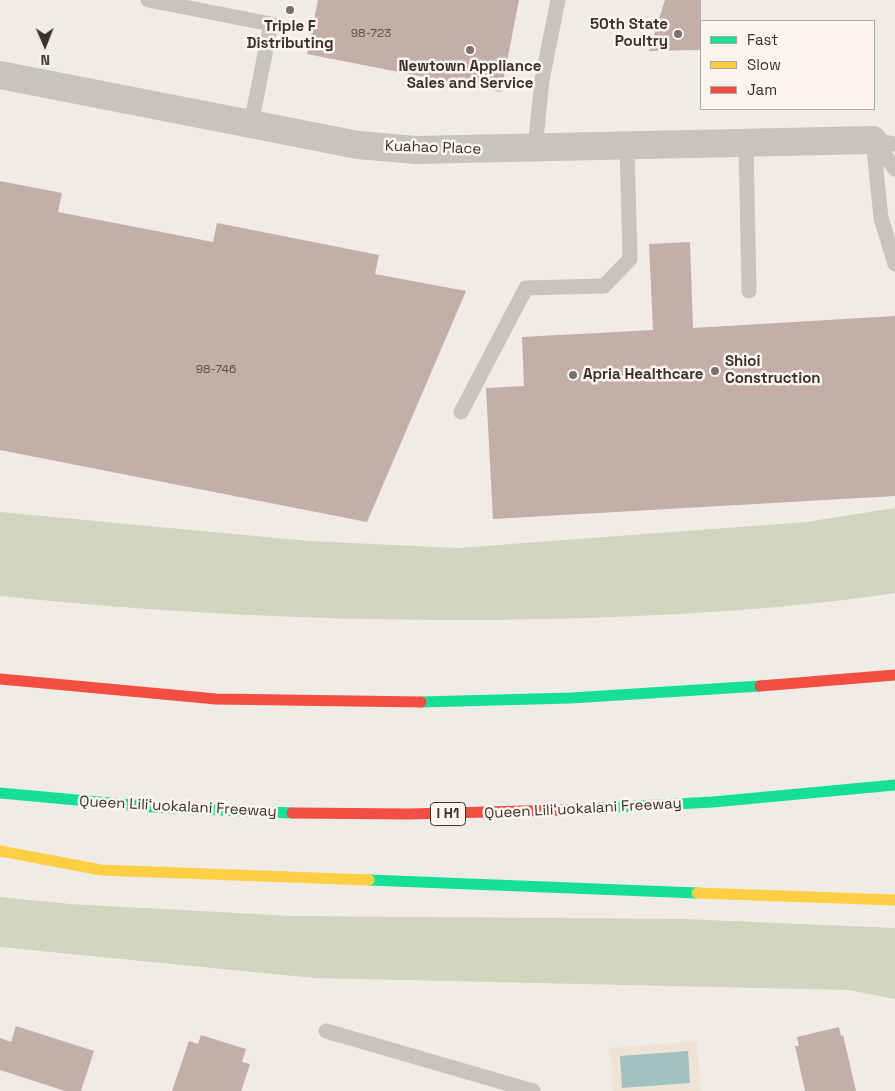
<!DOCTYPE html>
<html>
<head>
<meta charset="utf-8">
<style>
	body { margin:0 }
	#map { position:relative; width:895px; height:1091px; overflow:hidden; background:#f0ebe5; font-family:"Space Grotesk",sans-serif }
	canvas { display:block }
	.legend { position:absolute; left:700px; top:20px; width:175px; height:90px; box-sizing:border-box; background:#fbf5ee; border:1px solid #aea6a0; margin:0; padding:6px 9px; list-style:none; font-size:15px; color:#3b302b }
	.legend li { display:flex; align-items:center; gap:10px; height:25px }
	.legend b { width:25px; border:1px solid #aea6a0 }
	.north { position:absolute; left:20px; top:20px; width:50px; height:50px; -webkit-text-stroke:4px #fbf5ee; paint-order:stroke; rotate:179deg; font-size:14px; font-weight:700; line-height:20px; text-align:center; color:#3b302b }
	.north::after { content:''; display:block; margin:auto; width:18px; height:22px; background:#3b302b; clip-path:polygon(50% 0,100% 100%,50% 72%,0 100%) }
</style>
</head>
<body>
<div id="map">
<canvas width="895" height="1091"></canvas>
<ul class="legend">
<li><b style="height:6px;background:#16e098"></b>Fast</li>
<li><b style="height:6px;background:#ffcf43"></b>Slow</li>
<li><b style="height:6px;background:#f24e42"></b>Jam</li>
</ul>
<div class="north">N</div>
</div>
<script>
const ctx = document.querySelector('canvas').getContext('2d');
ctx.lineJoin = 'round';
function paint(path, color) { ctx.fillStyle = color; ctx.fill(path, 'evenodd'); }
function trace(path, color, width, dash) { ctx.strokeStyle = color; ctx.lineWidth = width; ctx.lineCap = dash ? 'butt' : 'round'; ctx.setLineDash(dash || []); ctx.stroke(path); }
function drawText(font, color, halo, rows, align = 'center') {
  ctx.font = font + ' "Space Grotesk",sans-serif'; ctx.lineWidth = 5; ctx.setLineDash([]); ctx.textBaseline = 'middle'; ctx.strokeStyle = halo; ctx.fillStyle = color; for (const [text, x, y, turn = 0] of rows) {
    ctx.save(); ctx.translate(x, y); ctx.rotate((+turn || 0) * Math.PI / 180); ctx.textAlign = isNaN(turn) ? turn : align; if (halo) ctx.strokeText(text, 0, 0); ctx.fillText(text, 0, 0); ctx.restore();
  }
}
paint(new Path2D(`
	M 895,508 L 895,593 C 781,610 664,616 549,619 C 365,623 183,615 0,596 L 0,512 L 308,541 L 458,548 L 806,522 Z
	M 0,897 L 70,904 L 291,916 L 684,919 L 895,928 L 895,999 L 849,990 L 314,978 L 0,947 Z`), '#d1d6bf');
paint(new Path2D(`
	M 697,1041 L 701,1091 L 613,1091 L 610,1048 Z`), '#eee3d5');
paint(new Path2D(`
	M 688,1051 L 690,1083 L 622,1088 L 620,1056 Z`), '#a1c2c1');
paint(new Path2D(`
	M 318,0 L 519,0 L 501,92 L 307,54 Z
	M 665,0 L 701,0 L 701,50 L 649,51 Z
	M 0,181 L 62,193 L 58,212 L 213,242 L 217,223 L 379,255 L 375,274 L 466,291 L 367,522 L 0,450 Z
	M 690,242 L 693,328 L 895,316 L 895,496 L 493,519 L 486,388 L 524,386 L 522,337 L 653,330 L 649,244 Z
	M 16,1026 L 94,1051 L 81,1091 L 65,1091 L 0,1070 L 0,1038 L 11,1042 Z
	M 839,1027 L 841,1036 L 843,1035 L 856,1091 L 805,1091 L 795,1046 L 799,1046 L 797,1037 Z
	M 201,1035 L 246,1049 L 242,1062 L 250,1064 L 241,1091 L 172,1091 L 189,1041 L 198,1044 Z`), '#c3afa7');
trace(new Path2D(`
	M 148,0 L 271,24 L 251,124
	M 873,140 L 881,218 L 895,264
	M 873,140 L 895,144
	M 874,140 L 895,169
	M 746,143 L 749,291
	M 535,149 L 542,80 L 558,0
	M 461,412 L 526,288 L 604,286 L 630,259 L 627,146
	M 326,1031 L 533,1091`), '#c9c3be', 15);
trace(new Path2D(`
	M 0,75 L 358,145 L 416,150 L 873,140`), '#c9c3be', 28);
trace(new Path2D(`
	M 421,702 L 571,698 L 760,686
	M 0,793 L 153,807 L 292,813
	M 563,810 L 713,802 L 895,785
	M 369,880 L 697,893`), '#16e098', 11);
trace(new Path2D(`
	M 0,851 L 101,870 L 369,880
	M 697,893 L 895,900`), '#ffcf43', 11);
trace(new Path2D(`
	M 0,679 L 216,699 L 421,702
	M 760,686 L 895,675
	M 292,813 L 409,814 L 563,810`), '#f24e42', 11);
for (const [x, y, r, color] of [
	[290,10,5,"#7a716c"],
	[678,34,5,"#7a716c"],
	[470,50,5,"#7a716c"],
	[715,371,5,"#7a716c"],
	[573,375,5,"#7a716c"]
]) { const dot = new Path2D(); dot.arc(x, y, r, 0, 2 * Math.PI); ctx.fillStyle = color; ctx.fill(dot); trace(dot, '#fbf5ee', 2); }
drawText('12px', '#5d504a', null, [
	["98-723",371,34],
	["98-746",216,370]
]);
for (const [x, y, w] of [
	[448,814,35]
]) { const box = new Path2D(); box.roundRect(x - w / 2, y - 11.5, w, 23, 4); ctx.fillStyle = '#fbf5ee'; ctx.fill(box); trace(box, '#3b302b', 1); }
drawText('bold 14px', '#3b302b', null, [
	["I H1",448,814]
]);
drawText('bold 15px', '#3b302b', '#fbf5ee', [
	["50th State",668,25,"right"],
	["Poultry",668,42,"right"],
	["Triple F",290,27],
	["Distributing",290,44],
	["Newtown Appliance",470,67],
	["Sales and Service",470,84],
	["Shioi",725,362,"left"],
	["Construction",725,379,"left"],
	["Apria Healthcare",583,375,"left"]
]);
drawText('15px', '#3b302b', '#fbf5ee', [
	["Kuahao Place",433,148,2],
	["Queen Liliʻuokalani Freeway",178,807,3],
	["Queen Liliʻuokalani Freeway",583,809,-3]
]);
</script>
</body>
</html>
